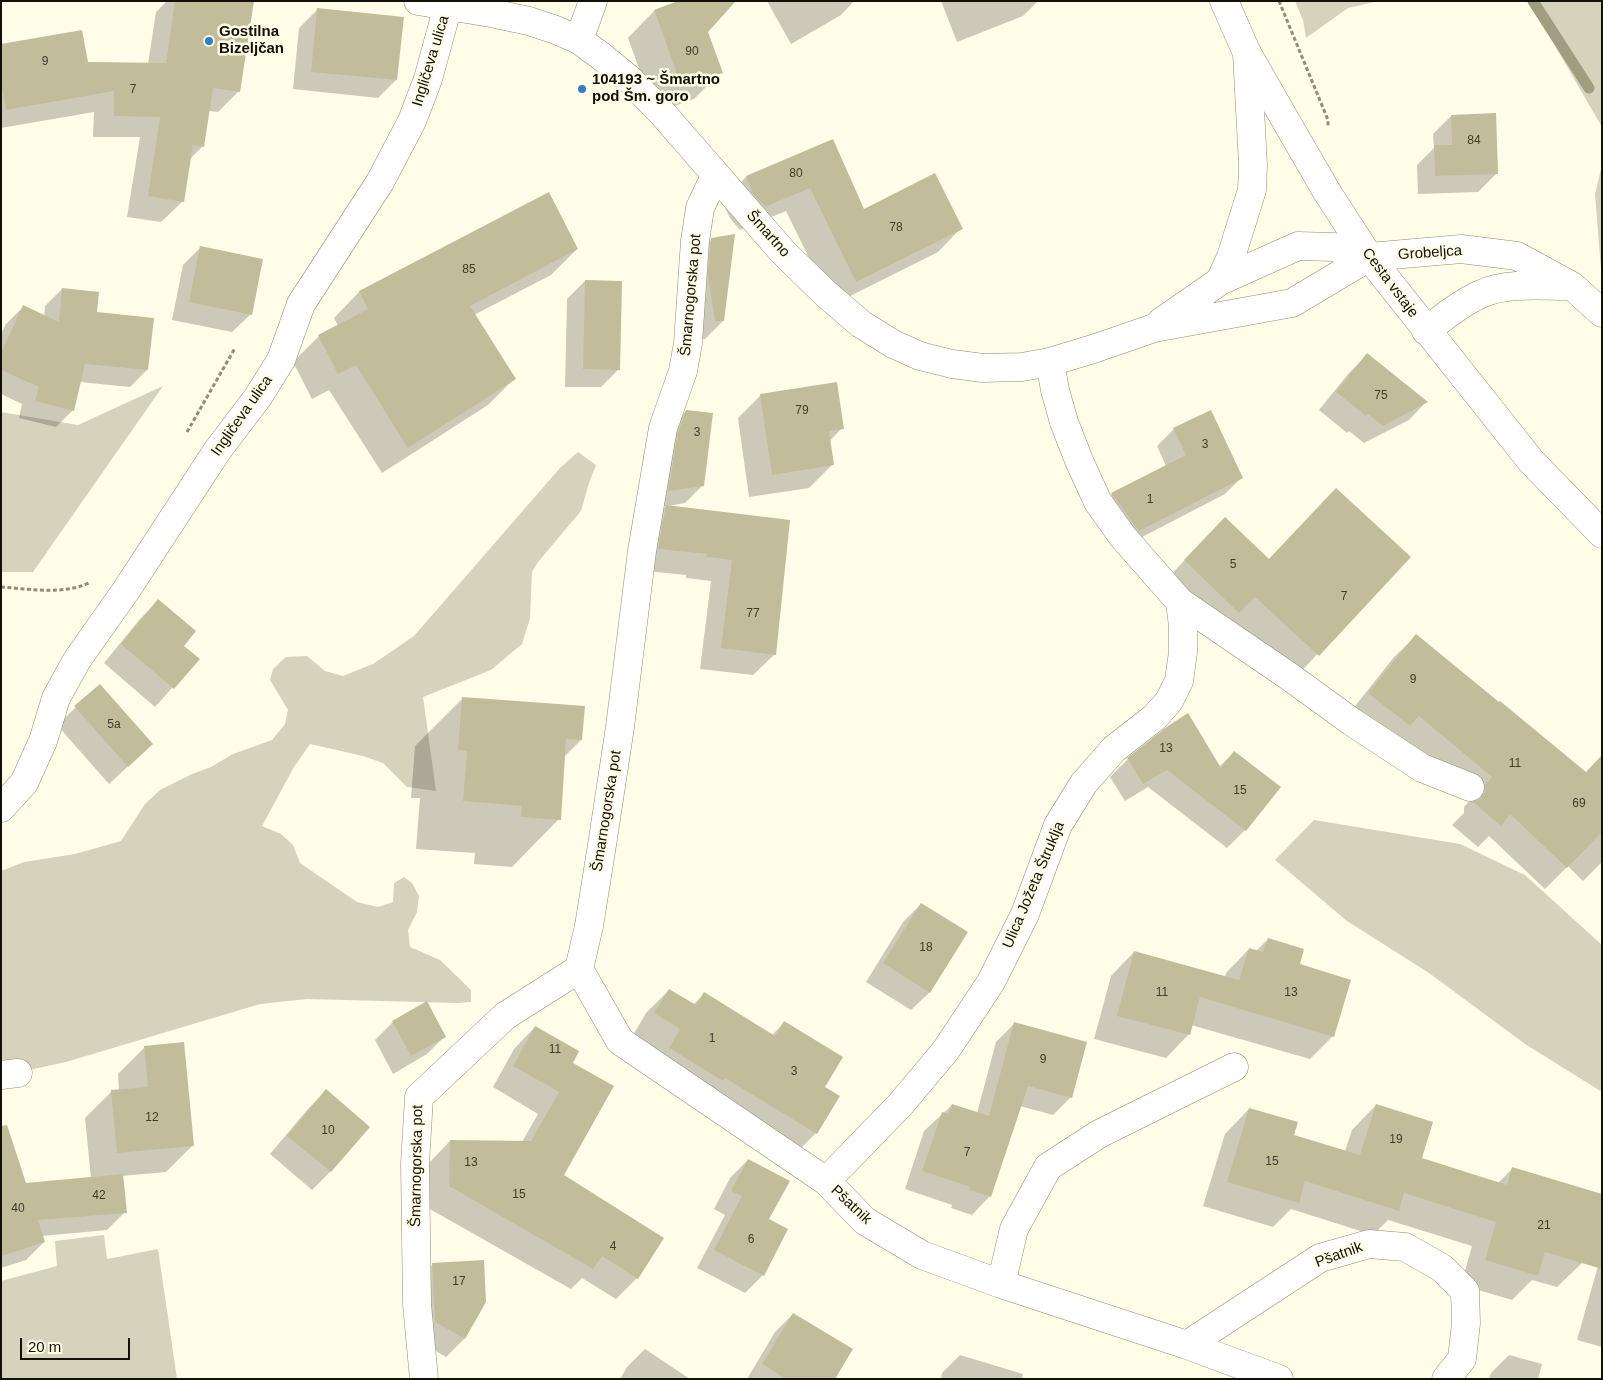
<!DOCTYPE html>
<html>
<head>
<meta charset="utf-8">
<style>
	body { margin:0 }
	#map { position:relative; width:1603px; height:1380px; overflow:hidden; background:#fffce7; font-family:Helvetica,sans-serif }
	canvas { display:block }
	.frame { position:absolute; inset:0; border:2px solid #131106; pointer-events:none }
	.scale { position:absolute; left:20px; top:1338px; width:110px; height:22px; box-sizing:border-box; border:2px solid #131106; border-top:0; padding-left:6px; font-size:15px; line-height:18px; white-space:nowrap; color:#131106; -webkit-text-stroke:4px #fffce7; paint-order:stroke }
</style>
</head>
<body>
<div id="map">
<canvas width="1603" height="1380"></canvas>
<div class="frame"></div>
<div class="scale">20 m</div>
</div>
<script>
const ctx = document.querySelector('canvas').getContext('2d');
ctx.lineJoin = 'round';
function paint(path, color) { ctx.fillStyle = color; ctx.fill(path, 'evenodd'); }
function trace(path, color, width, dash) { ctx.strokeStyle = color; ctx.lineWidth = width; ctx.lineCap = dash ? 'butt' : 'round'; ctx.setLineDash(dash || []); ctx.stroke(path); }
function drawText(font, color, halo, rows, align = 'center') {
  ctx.font = font + ' Helvetica,sans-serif'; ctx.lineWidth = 5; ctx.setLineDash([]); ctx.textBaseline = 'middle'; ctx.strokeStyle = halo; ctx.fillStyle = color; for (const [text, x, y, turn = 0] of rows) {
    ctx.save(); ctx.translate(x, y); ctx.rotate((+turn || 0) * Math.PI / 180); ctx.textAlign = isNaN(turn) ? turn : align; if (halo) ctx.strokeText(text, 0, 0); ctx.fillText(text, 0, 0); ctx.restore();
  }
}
paint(new Path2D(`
	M 1295,1 L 1379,1 L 1348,8 L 1306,38 L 1303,20 Z
	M 1529,1 L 1602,1 L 1602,127 Z
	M 1602,165 L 1602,282 L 1595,194 Z
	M 163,386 L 33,572 L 1,572 L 1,412 L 78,425 Z
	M 578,452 L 596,465 L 589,483 L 581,511 L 538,562 L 532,572 L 530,618 L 522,644 L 491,670 L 423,697 L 436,791 L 407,787 L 383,763 L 363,756 L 310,744 L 294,767 L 262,826 L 281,834 L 293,845 L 300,863 L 357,902 L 378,907 L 393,902 L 394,883 L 404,877 L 412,883 L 419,896 L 417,912 L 408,930 L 410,947 L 440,960 L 471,990 L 471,1002 L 458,1003 L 307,999 L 260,1004 L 66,1062 L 1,1076 L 1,871 L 24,862 L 75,854 L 121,841 L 145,804 L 160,790 L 192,774 L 211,767 L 233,754 L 272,740 L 285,724 L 288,710 L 270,680 L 273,669 L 286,657 L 307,656 L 325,671 L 343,676 L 373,664 L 414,636 L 560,468 Z
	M 1314,820 L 1460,844 L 1525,875 L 1602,945 L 1602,1092 L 1525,1044 L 1429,973 L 1347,921 L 1275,860 Z
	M 104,1235 L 107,1259 L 158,1249 L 177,1379 L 1,1379 L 1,1281 L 57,1266 L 55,1241 Z`), '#d6d3bd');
paint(new Path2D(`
	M 167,1 L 248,1 L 239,91 L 218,112 L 209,111 L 203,146 L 189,160 L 183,201 L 161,222 L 127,217 L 140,137 L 93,137 L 94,112 L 1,128 L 1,45 L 87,64 L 148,64 L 156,12 Z
	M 682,1 L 707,31 L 721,72 L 694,99 L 655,113 L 628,38 L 654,11 Z
	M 767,1 L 854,1 L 841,15 L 791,44 Z
	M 941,1 L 1038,1 L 1023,16 L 957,42 Z
	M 317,10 L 396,80 L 378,98 L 293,89 L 299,28 Z
	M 1451,116 L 1496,174 L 1478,192 L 1418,194 L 1417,165 L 1434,148 L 1433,134 Z
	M 832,140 L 863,211 L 961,228 L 938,252 L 832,305 L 786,211 L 740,230 L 730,218 L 722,201 L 746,177 Z
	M 548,194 L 577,249 L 551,275 L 474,315 L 514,379 L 488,405 L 382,473 L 329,390 L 312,399 L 293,362 L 319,336 L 338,326 L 334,318 L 359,292 Z
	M 712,239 L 723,321 L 705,339 L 697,339 L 694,257 Z
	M 201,247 L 251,314 L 232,332 L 172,320 L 183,265 Z
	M 585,281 L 619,369 L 601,387 L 565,387 L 567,299 Z
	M 62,289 L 95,313 L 147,370 L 130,387 L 80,382 L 73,410 L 56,427 L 19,418 L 22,404 L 1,394 L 1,334 L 6,324 L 23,307 L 44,317 L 45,306 Z
	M 1367,355 L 1426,402 L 1409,420 L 1364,443 L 1349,431 L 1347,433 L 1319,410 L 1349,373 Z
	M 761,395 L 842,428 L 829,442 L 832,465 L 809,488 L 749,497 L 738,418 Z
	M 686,411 L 703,485 L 685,503 L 669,506 L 789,521 L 775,654 L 753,675 L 700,669 L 711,581 L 686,578 L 686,575 L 637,570 L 645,528 L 666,506 L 651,509 L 668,429 Z
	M 1174,429 L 1242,477 L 1225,494 L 1121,548 L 1095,511 L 1112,494 L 1166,466 L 1157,446 Z
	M 1336,489 L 1409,557 L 1294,679 L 1161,585 L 1201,543 L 1268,560 Z
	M 158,601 L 182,646 L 198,659 L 155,707 L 104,663 L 140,619 Z
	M 1416,636 L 1586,774 L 1602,778 L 1602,862 L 1583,881 L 1568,866 L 1545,889 L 1489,836 L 1478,847 L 1452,825 L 1464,813 L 1464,807 L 1471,799 L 1348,715 L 1394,657 Z
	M 100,685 L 152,744 L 109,784 L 57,725 Z
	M 463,698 L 581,740 L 564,757 L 559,819 L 512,867 L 474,864 L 475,853 L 416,849 L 420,798 L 411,798 L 415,746 Z
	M 1234,752 L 1245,830 L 1227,848 L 1148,787 L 1125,801 L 1110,777 L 1128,759 L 1219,767 Z
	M 921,904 L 930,992 L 911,1010 L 866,982 L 903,922 Z
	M 1268,939 L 1299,965 L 1333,1036 L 1310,1059 L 1191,1025 L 1189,1034 L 1166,1058 L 1094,1039 L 1111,976 L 1134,952 L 1225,977 L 1226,973 L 1249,949 L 1256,951 Z
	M 669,990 L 693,1005 L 704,994 L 772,1035 L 784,1023 L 823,1087 L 816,1133 L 793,1156 L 632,1037 L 646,1013 Z
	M 393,1022 L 445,1036 L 427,1054 L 393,1074 L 375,1040 Z
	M 1014,1024 L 1071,1097 L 1053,1115 L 1020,1106 L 990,1196 L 972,1215 L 951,1208 L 952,1205 L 905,1189 L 924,1131 L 952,1105 L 977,1113 L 996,1042 Z
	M 535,1027 L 571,1063 L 562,1176 L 637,1278 L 616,1299 L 582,1278 L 571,1289 L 428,1208 L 429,1163 L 450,1141 L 522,1142 L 538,1114 L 493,1087 L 514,1049 Z
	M 144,1048 L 192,1146 L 166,1172 L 122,1176 L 125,1212 L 107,1230 L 42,1236 L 44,1242 L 26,1260 L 1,1268 L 1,1178 L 25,1184 L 91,1178 L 85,1118 L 112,1091 L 119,1091 L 118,1074 Z
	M 326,1091 L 368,1127 L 330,1172 L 312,1190 L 270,1154 L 308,1109 Z
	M 1376,1105 L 1421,1159 L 1498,1183 L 1512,1169 L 1582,1263 L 1557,1287 L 1532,1280 L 1512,1300 L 1461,1285 L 1472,1246 L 1388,1220 L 1373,1235 L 1291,1209 L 1273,1227 L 1203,1206 L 1225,1134 L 1249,1109 L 1293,1136 L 1345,1151 L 1352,1130 Z
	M 748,1160 L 767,1220 L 763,1275 L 745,1293 L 697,1268 L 725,1215 L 714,1209 L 730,1178 Z
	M 1602,1263 L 1602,1347 L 1577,1340 L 1598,1266 Z
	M 433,1264 L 485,1301 L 464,1339 L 446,1357 L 417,1340 L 415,1282 Z
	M 793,1314 L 834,1379 L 747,1379 L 775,1332 Z
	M 645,1349 L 690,1379 L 620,1379 L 627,1367 Z
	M 960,1355 L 1023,1374 L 1022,1379 L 941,1379 L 942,1373 Z
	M 1509,1355 L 1542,1364 L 1538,1379 L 1489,1379 L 1491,1373 Z`), '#0003');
trace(new Path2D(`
	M 1533,1 L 1589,88`), '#a19d81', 11);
paint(new Path2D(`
	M 175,1 L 254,1 L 240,92 L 213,88 L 204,147 L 193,145 L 184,202 L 148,196 L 160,117 L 114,116 L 114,91 L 6,110 L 1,81 L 1,44 L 82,30 L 88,62 L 166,63 Z
	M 678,1 L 736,1 L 708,32 L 723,73 L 682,87 L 654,10 Z
	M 317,8 L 404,17 L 397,80 L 311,72 Z
	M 1496,113 L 1498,174 L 1435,176 L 1434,145 L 1452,145 L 1451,115 Z
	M 833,139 L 864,209 L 935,173 L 963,229 L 856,282 L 810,188 L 765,207 L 753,194 L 746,176 Z
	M 549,192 L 578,249 L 470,306 L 516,379 L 408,448 L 356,365 L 338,374 L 318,335 L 368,309 L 359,291 Z
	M 735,234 L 724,321 L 715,321 L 708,276 L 711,238 Z
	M 200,246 L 263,259 L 252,315 L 189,302 Z
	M 585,280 L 622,281 L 620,370 L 583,369 Z
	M 62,288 L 99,292 L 97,312 L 154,318 L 148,370 L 85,364 L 74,411 L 35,401 L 39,387 L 1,370 L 1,353 L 23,305 L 59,322 Z
	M 1367,353 L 1428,402 L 1383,426 L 1368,414 L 1366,416 L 1336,392 Z
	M 837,382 L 844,429 L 829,431 L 834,465 L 772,475 L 760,394 Z
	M 686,410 L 713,413 L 704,486 L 668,491 L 678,432 Z
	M 1211,410 L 1243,478 L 1139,531 L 1111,493 L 1186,455 L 1173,428 Z
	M 1336,488 L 1411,557 L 1319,656 L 1255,597 L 1239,613 L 1184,560 L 1225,517 L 1269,559 Z
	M 666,505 L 790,520 L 776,655 L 721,648 L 732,560 L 707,557 L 707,554 L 658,549 Z
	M 158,599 L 196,631 L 184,646 L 200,659 L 174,689 L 121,644 Z
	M 1416,634 L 1499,702 L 1500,701 L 1586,772 L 1602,755 L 1602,832 L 1567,868 L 1510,814 L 1501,826 L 1473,802 L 1480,799 L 1485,792 L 1485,785 L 1492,777 L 1419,716 L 1410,726 L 1368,693 Z
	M 100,684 L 153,744 L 128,767 L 74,706 Z
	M 462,697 L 585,706 L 582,740 L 566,739 L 561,820 L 521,817 L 522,806 L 463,801 L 467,751 L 458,750 Z
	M 1188,713 L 1221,768 L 1234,751 L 1281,787 L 1246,831 L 1167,770 L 1143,784 L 1127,758 L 1168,726 Z
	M 921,903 L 968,932 L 930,993 L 883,963 Z
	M 1268,938 L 1304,949 L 1300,964 L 1351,980 L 1334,1037 L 1200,997 L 1190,1035 L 1117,1016 L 1134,951 L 1239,980 L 1249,948 L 1263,952 Z
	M 669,989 L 696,1005 L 704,992 L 775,1036 L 784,1021 L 843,1057 L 825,1087 L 840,1096 L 817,1134 L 725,1078 L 723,1081 L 669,1048 L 680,1029 L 654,1013 Z
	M 427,1001 L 446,1037 L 411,1056 L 392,1021 Z
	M 1014,1022 L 1087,1042 L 1072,1098 L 1028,1086 L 991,1197 L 969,1190 L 970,1187 L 922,1171 L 942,1112 L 948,1114 L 952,1104 L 989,1116 Z
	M 535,1026 L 579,1051 L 573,1063 L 614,1086 L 564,1175 L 664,1238 L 638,1279 L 602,1256 L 593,1269 L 449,1186 L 450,1140 L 531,1141 L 559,1092 L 513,1066 Z
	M 184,1042 L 194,1146 L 117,1153 L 111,1090 L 148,1087 L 144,1046 Z
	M 326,1089 L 370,1127 L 331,1172 L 287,1136 Z
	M 1376,1104 L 1433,1122 L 1422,1158 L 1507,1185 L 1512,1167 L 1602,1194 L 1602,1269 L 1545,1252 L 1538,1276 L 1485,1260 L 1496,1222 L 1404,1193 L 1399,1211 L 1305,1181 L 1299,1203 L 1227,1182 L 1249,1108 L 1298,1122 L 1294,1135 L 1360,1155 Z
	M 7,1125 L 26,1183 L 123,1174 L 127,1213 L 38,1220 L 45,1242 L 1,1256 L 1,1126 Z
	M 748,1159 L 790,1181 L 769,1219 L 788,1229 L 764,1276 L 714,1250 L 742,1196 L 731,1191 Z
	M 484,1260 L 486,1302 L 465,1339 L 435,1322 L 432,1263 Z
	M 793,1313 L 853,1349 L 835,1379 L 786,1379 L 762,1364 Z`), '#c1bd9b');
const minor = new Path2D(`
	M 579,40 L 593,1
	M 1369,257 L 1461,249 L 1517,256 L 1572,286 L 1602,313
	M 1426,331 C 1444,317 1461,303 1481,294 C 1506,282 1544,286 1571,286
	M 1180,602 L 1290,677 L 1352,722 L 1422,768 L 1470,787
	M 1,808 L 24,783 L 43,741 L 56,698 L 77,660 L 127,589 L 217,451 L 258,397 L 281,360 L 301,304 L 380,182 L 412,121 L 428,79 L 448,6
	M 579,969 L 620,1041 L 826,1181 L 865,1221 L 922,1255 L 1001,1284 L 1187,1345 L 1279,1379
	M 1,1075 L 18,1073
	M 826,1181 L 900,1105 L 946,1050 L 991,982 L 1025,914 L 1058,825 L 1084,783 L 1114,749 L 1155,717 L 1169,701 L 1179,681 L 1183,652 L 1183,626 L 1180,602 L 1123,537 L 1098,502 L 1080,463 L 1064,422 L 1055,390 L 1050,362
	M 1001,1284 L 1014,1229 L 1048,1167 L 1099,1134 L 1234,1067
	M 1187,1345 L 1320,1258 L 1369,1244 L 1405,1247 L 1442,1268 L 1465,1291 L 1466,1323 L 1462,1359 L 1446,1379
	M 424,1379 L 417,1304 L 415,1164 L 419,1097 L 505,1016 L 579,969 L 589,926 L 602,845 L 620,727 L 642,551 L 663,428 L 683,371 L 688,343 L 695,241 L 700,208 L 715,176`);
const tertiary = new Path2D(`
	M 1224,1 L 1247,53 L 1264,83 L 1327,192 L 1369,257`);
const secondary = new Path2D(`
	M 418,1 L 491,13 L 529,21 L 556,30 L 579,40 L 601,56 L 629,79 L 663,114 L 783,252 L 826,294 L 861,324 L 893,344 L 920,356 L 952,364 L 983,368 L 1022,367 L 1050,362 L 1093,349 L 1154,328 L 1292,303 L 1369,257
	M 1369,257 L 1531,461 L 1602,534
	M 1220,281 L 1231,257 L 1252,190 L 1253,165 L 1247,53
	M 1161,322 L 1220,281 L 1298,246 L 1334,247 L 1369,257`);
trace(minor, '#928d6d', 29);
trace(tertiary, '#928d6d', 29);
trace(secondary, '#928d6d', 29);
trace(new Path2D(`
	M 1279,1 L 1328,120 L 1328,126
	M 187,432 L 235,348
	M 1,587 C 30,589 62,595 89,583`), '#8e8c7b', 3, [4, 2.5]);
trace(minor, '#fff', 28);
trace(tertiary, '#fff', 28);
trace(secondary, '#fff', 28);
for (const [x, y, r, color] of [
	[209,41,5,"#2d7fce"],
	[582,89,5,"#2d7fce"]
]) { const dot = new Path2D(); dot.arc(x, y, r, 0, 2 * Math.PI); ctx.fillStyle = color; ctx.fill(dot); trace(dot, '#fffce7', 2); }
drawText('12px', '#3e3c2b', null, [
	["90",692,52],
	["9",45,62],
	["7",133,90],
	["84",1474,141],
	["80",796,174],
	["78",896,228],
	["85",469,270],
	["75",1381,396],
	["79",802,411],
	["3",697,433],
	["3",1205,445],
	["1",1150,500],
	["5",1233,565],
	["7",1344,597],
	["77",753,614],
	["9",1413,680],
	["5a",114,725],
	["13",1166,749],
	["11",1515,764],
	["15",1240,791],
	["69",1579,804],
	["18",926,948],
	["11",1162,993],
	["13",1291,993],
	["1",712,1039],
	["11",555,1050],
	["9",1043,1060],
	["3",794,1072],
	["12",152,1118],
	["10",328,1131],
	["19",1396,1140],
	["7",967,1153],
	["15",1272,1162],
	["13",471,1163],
	["15",519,1195],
	["42",99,1196],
	["40",18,1209],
	["21",1544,1226],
	["6",751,1240],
	["4",613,1247],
	["17",459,1282]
]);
drawText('bold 15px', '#131106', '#fffce7', [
	["Gostilna",219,32],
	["Bizeljčan",219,49],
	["104193 ~ Šmartno",592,80],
	["pod Šm. goro",592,97]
], 'left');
drawText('15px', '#131106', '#fffce7', [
	["Ingličeva ulica",431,61,-73],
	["Šmartno",768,234,48],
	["Grobeljca",1430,253,-4],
	["Cesta vstaje",1390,283,53],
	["Šmarnogorska pot",691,295,-85],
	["Ingličeva ulica",242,416,-55],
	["Šmarnogorska pot",607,811,-81],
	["Ulica Jožeta Štruklja",1034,885,-67],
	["Šmarnogorska pot",417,1166,-89],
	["Pšatnik",851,1205,43],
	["Pšatnik",1339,1255,-20]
]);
</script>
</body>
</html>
